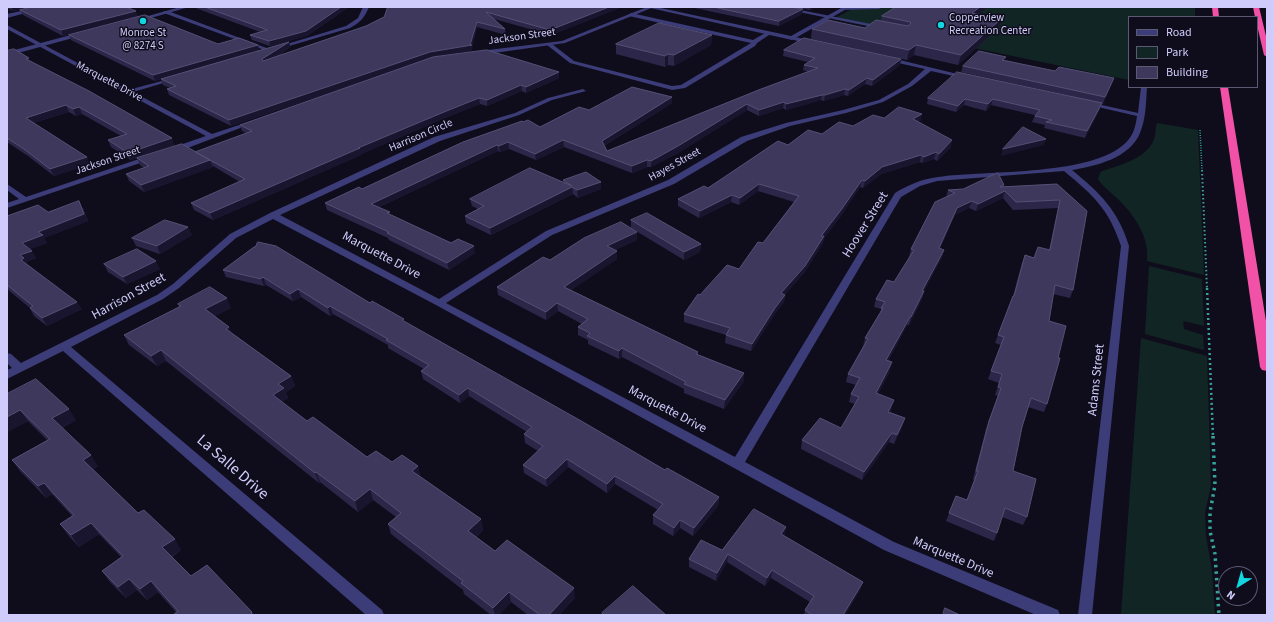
<!DOCTYPE html>
<html>
<head>
<meta charset="utf-8">
<style>
	body { margin:0 }
	#map { position:relative; width:1274px; height:622px; overflow:hidden; background:#0f0d1c; font-family:"Source Sans 3",sans-serif }
	canvas { display:block }
	.frame { position:absolute; inset:0; border:8px solid #cfccfb; pointer-events:none }
	.legend { position:absolute; left:1128px; top:16px; width:130px; height:72px; box-sizing:border-box; background:#0f0d1c; border:1px solid #5c5975; margin:0; padding:5px 7px; list-style:none; font-size:12px; color:#cfccfb }
	.legend li { display:flex; align-items:center; gap:8px; height:20px }
	.legend b { width:20px; border:1px solid #5c5975 }
	.north { position:absolute; left:1218px; top:566px; width:40px; height:40px; box-sizing:border-box; background:#0f0d1c; border:1px solid #5c5975; border-radius:50%; rotate:217deg; font-size:11px; font-weight:700; line-height:16px; text-align:center; color:#cfccfb }
	.north::after { content:''; display:block; margin:auto; width:14px; height:18px; background:#12d7e1; clip-path:polygon(50% 0,100% 100%,50% 72%,0 100%) }
</style>
</head>
<body>
<div id="map">
<canvas width="1274" height="622"></canvas>
<div class="frame"></div>
<ul class="legend">
<li><b style="height:5px;background:#3c3c78"></b>Road</li>
<li><b style="height:11px;background:#112624"></b>Park</li>
<li><b style="height:11px;background:#3e395c"></b>Building</li>
</ul>
<div class="north">N</div>
</div>
<script>
const ctx = document.querySelector('canvas').getContext('2d');
ctx.lineJoin = 'round';
function paint(path, color) { ctx.fillStyle = color; ctx.fill(path, 'evenodd'); }
function trace(path, color, width, dash) { ctx.strokeStyle = color; ctx.lineWidth = width; ctx.lineCap = dash ? 'butt' : 'round'; ctx.setLineDash(dash || []); ctx.stroke(path); }
function drawText(font, color, halo, rows, align = 'center') {
  ctx.font = font + ' "Source Sans 3",sans-serif'; ctx.lineWidth = 3; ctx.setLineDash([]); ctx.textBaseline = 'middle'; ctx.strokeStyle = halo; ctx.fillStyle = color; for (const [text, x, y, turn = 0] of rows) {
    ctx.save(); ctx.translate(x, y); ctx.rotate((+turn || 0) * Math.PI / 180); ctx.textAlign = isNaN(turn) ? turn : align; if (halo) ctx.strokeText(text, 0, 0); ctx.fillText(text, 0, 0); ctx.restore();
  }
}
paint(new Path2D(`
	M 856,7 L 1195,7 L 1195,17 L 1129,17 L 1129,80 L 833,19 Z
	M 1157,123 L 1198,130 L 1204,275 L 1147,261 C 1150,237 1134,215 1118,199 C 1112,193 1103,187 1098,179 L 1100,173 L 1102,171 C 1120,165 1143,160 1153,142 C 1156,136 1155,129 1157,123 Z
	M 1149,266 L 1202,279 L 1204,326 L 1183,321 L 1184,329 L 1203,335 L 1204,350 L 1145,334 Z
	M 1141,338 L 1207,356 L 1211,485 L 1205,513 L 1206,536 L 1212,570 L 1215,615 L 1121,615 Z`), '#112624');
trace(new Path2D(`
	M 1200,130 L 1202,171`), '#36a599', 1.5, [1, 1.5]);
trace(new Path2D(`
	M 1202,170 L 1207,289`), '#36a599', 2, [1.5, 2.5]);
trace(new Path2D(`
	M 1207,288 L 1213,437`), '#36a599', 2.5, [2, 3]);
trace(new Path2D(`
	M 1213,436 L 1215,485 L 1210,512 L 1210,531 L 1215,554 L 1219,615`), '#36a599', 3.5, [2.5, 4]);
paint(new Path2D(`
	M 774,7 L 785,7 L 886,27 L 883,29 Z
	M 843,7 L 882,7 L 879,9 L 841,10 L 840,9 Z
	M 631,13 L 753,40 L 767,32 L 772,33 L 757,43 L 755,46 L 685,88 L 672,90 L 570,63 L 547,45 L 552,44 L 574,61 L 672,86 L 681,85 L 751,43 L 629,16 L 628,15 Z`), '#3c3c78');
paint(new Path2D(`
	M 39,7 L 48,7 L 7,18 L 7,14 Z
	M 363,7 L 369,7 C 365,17 360,23 350,28 L 279,49 L 274,48 L 346,26 L 358,18 Z
	M 647,7 L 654,7 L 565,43 L 480,55 L 477,53 L 480,51 L 562,41 Z
	M 164,11 L 168,11 L 272,50 L 267,51 L 164,13 Z
	M 7,25 L 128,90 L 177,77 L 177,79 L 133,92 L 212,134 L 251,121 L 256,122 L 177,152 L 171,152 L 171,148 L 206,136 L 7,29 Z
	M 792,36 L 815,42 L 816,43 L 813,45 L 790,39 L 789,38 Z
	M 887,57 L 970,77 L 967,79 L 931,71 L 912,86 L 883,102 L 846,113 L 790,126 L 747,141 L 674,184 L 552,235 L 446,303 L 735,457 L 895,193 C 908,185 922,179 938,177 C 984,170 1100,177 1129,139 C 1134,133 1136,124 1137,116 L 1085,104 L 1088,102 L 1138,113 L 1141,87 L 1147,87 C 1146,102 1146,119 1140,133 C 1130,158 1096,166 1072,170 C 1100,193 1118,210 1129,246 L 1092,615 L 1078,615 L 1121,246 C 1109,209 1093,195 1064,171 L 937,181 L 920,186 L 901,197 L 745,462 L 894,542 L 1058,610 L 1060,615 L 1036,615 L 884,550 L 436,305 L 273,219 L 236,238 L 179,288 L 163,299 L 71,347 L 382,610 L 384,615 L 366,615 L 63,351 L 7,379 L 7,370 L 12,368 L 7,363 L 7,353 L 11,354 L 21,363 L 157,295 L 173,284 L 230,234 L 270,213 L 434,137 L 515,113 L 548,98 L 583,89 L 586,91 L 552,100 L 519,115 L 440,141 L 280,215 L 439,299 L 546,231 L 668,180 L 741,137 L 786,123 L 843,110 L 879,100 L 908,84 L 925,69 L 885,60 L 885,58 Z
	M 148,156 L 151,156 L 155,158 L 7,208 L 7,203 L 19,199 L 7,190 L 7,184 L 26,197 Z`), '#3c3c78');
paint(new Path2D(`
	M 180,7 L 189,7 L 137,22 L 134,20 Z
	M 646,7 L 656,7 L 791,36 L 843,7 L 850,7 L 792,40 Z
	M 82,32 L 85,34 L 84,35 L 7,56 L 7,52 Z`), '#3c3c78');
paint(new Path2D(`
	M 1212,7 L 1218,7 L 1219,17 L 1213,17 Z
	M 1253,7 L 1259,7 L 1267,40 L 1267,57 L 1264,55 L 1257,25 L 1257,17 L 1255,17 Z
	M 1220,87 L 1228,87 L 1267,327 L 1267,371 L 1262,370 L 1260,367 Z`), '#f151a6');
paint(new Path2D(`
	M 7,7 L 126,7 L 138,16 L 63,36 L 23,15 L 20,10 L 32,7 L 13,11 L 7,8 Z
	M 193,7 L 349,7 L 307,36 L 270,46 L 252,40 L 250,35 L 260,32 Z
	M 622,7 L 551,35 L 494,19 L 505,29 L 506,35 L 477,27 L 472,47 L 472,51 L 441,56 L 559,72 L 559,78 L 526,93 L 522,91 L 487,106 L 480,104 L 445,118 L 361,154 L 361,155 L 213,220 L 194,210 L 191,203 L 240,182 L 213,166 L 213,167 L 144,192 L 129,181 L 126,174 L 144,168 L 140,165 L 137,158 L 195,152 L 246,133 L 242,131 L 240,125 L 431,58 L 231,126 L 169,95 L 167,89 L 170,88 L 163,85 L 161,79 L 289,42 L 290,47 L 278,56 L 366,26 L 384,17 Z
	M 690,7 L 791,7 L 803,9 L 802,14 L 779,26 Z
	M 793,7 L 816,7 L 810,10 Z
	M 988,7 L 979,14 L 999,27 L 958,65 L 914,55 L 907,60 L 811,39 L 812,29 L 865,28 L 881,21 L 882,16 Z
	M 69,35 L 218,44 L 259,50 L 155,81 L 71,40 Z
	M 712,35 L 711,45 L 674,66 L 668,65 L 665,67 L 616,54 L 616,44 Z
	M 7,48 L 8,50 L 30,61 L 174,145 L 131,160 L 111,147 L 108,140 L 121,136 L 82,114 L 76,116 L 69,112 L 33,123 L 90,164 L 54,176 L 28,156 L 7,142 Z
	M 784,50 L 901,59 L 900,65 L 872,86 L 865,84 L 848,96 L 844,95 L 824,101 L 821,100 L 786,110 L 783,108 L 759,116 L 747,110 L 678,153 L 651,167 L 647,167 L 632,173 L 564,147 L 536,160 L 509,149 L 500,152 L 498,151 L 379,207 L 390,215 L 475,253 L 449,270 L 389,240 L 388,238 L 327,210 L 325,203 L 362,189 L 523,122 L 540,127 L 589,110 L 672,103 L 604,146 L 607,151 L 808,72 L 803,70 L 804,65 L 808,62 L 783,56 Z
	M 1006,57 L 1004,60 L 1055,71 L 1114,78 L 1103,104 L 1102,103 L 1100,109 L 1085,138 L 1044,128 L 1045,125 L 1032,122 L 1035,115 L 991,105 L 986,111 L 964,105 L 956,112 L 927,104 L 928,98 L 1071,96 L 961,72 L 963,66 Z
	M 884,118 L 921,120 L 918,121 L 951,147 L 937,161 L 934,159 L 922,163 L 920,162 L 881,174 L 863,188 L 860,187 L 840,217 L 824,238 L 823,243 L 804,273 L 785,294 L 784,302 L 774,315 L 751,351 L 725,343 L 726,335 L 684,322 L 684,314 L 700,295 L 739,269 L 763,243 L 794,202 L 758,191 L 739,205 L 731,202 L 699,218 L 678,206 L 678,199 L 708,188 L 788,145 L 822,134 Z
	M 563,180 L 601,189 L 578,198 L 573,194 L 491,235 L 466,223 L 465,216 L 478,209 L 472,206 L 470,199 L 563,183 Z
	M 1057,184 L 1087,211 L 1073,290 L 1070,298 L 1053,294 L 1049,321 L 1058,358 L 1047,404 L 1044,412 L 1028,407 L 1022,427 L 1013,471 L 1027,517 L 1023,525 L 1002,517 L 997,533 L 994,541 L 946,521 L 956,496 L 967,500 L 974,480 L 973,479 L 986,429 L 998,396 L 995,395 L 999,383 L 988,379 L 1001,345 L 995,343 L 1013,296 L 1022,263 L 1025,255 L 1034,258 L 1049,250 L 1058,208 L 1013,210 L 1003,198 L 976,211 L 969,208 L 955,215 L 940,248 L 944,250 L 942,257 L 924,291 L 922,299 L 909,325 L 907,325 L 888,361 L 890,371 L 878,394 L 892,408 L 890,412 L 905,418 L 902,427 L 894,444 L 889,442 L 862,480 L 801,449 L 802,440 L 841,428 L 855,404 L 849,402 L 851,394 L 856,385 L 846,382 L 848,374 L 863,346 L 865,338 L 880,314 L 881,309 L 874,307 L 876,299 L 894,282 L 910,257 L 909,257 L 911,249 L 946,197 L 948,190 Z
	M 83,208 L 88,221 L 44,238 L 47,243 L 30,249 L 36,258 L 26,262 L 27,264 L 82,309 L 47,326 L 34,316 L 30,308 L 7,289 L 7,216 L 48,212 Z
	M 631,220 L 701,244 L 700,252 L 684,260 L 631,228 Z
	M 192,235 L 160,254 L 136,246 L 132,238 Z
	M 637,240 L 615,250 L 617,259 L 571,290 L 698,352 L 698,355 L 744,373 L 744,381 L 724,409 L 684,393 L 684,389 L 622,357 L 619,359 L 588,344 L 588,340 L 578,335 L 578,327 L 582,324 L 558,311 L 546,320 L 498,295 L 497,287 L 550,260 Z
	M 254,247 L 370,303 L 405,322 L 665,470 L 719,497 L 718,506 L 693,536 L 680,528 L 673,536 L 653,524 L 653,515 L 658,510 L 615,484 L 607,493 L 568,467 L 547,487 L 524,473 L 523,465 L 538,451 L 525,443 L 524,434 L 527,432 L 469,396 L 460,403 L 423,379 L 421,371 L 424,369 L 388,348 L 388,345 L 333,314 L 330,316 L 301,297 L 293,301 L 266,285 L 264,286 L 226,277 L 223,270 Z
	M 104,264 L 160,269 L 127,284 L 108,272 Z
	M 178,304 L 231,308 L 215,316 L 232,333 L 291,376 L 295,386 L 286,392 L 288,398 L 282,402 L 307,421 L 367,457 L 392,462 L 418,466 L 420,476 L 481,519 L 483,530 L 476,537 L 495,551 L 575,598 L 559,615 L 528,615 L 511,602 L 499,615 L 491,615 L 464,594 L 463,590 L 391,534 L 388,524 L 396,517 L 373,500 L 358,512 L 320,482 L 319,483 L 166,361 L 157,366 L 129,345 L 124,335 L 179,307 Z
	M 7,394 L 76,420 L 62,428 L 98,466 L 93,469 L 138,513 L 181,550 L 172,557 L 191,576 L 252,612 L 254,615 L 176,612 L 158,592 L 147,600 L 137,590 L 126,598 L 110,582 L 102,571 L 121,557 L 99,534 L 79,547 L 68,535 L 60,524 L 72,516 L 52,494 L 46,498 L 20,471 L 12,460 L 47,440 L 28,421 L 7,432 Z
	M 785,535 L 784,536 L 863,582 L 860,590 L 845,615 L 804,615 L 805,610 L 810,602 L 771,578 L 765,586 L 727,562 L 716,581 L 689,567 L 689,559 Z`), '#2c2749');
paint(new Path2D(`
	M 11,7 L 32,7 L 13,11 Z
	M 341,7 L 349,7 L 307,36 L 270,46 L 269,41 Z
	M 609,7 L 622,7 L 551,35 L 550,30 Z
	M 810,7 L 816,7 L 810,10 Z
	M 980,7 L 988,7 L 970,22 L 972,13 Z
	M 803,9 L 802,14 L 779,26 L 779,21 Z
	M 136,11 L 138,16 L 63,36 L 61,30 Z
	M 1001,19 L 999,27 L 958,65 L 961,55 Z
	M 477,22 L 477,27 L 472,47 L 472,51 L 431,58 L 231,126 L 229,120 Z
	M 712,35 L 711,45 L 674,66 L 674,55 Z
	M 289,42 L 290,47 L 264,65 L 262,59 Z
	M 258,45 L 259,50 L 155,81 L 153,75 Z
	M 916,45 L 914,55 L 907,60 L 909,50 Z
	M 668,54 L 668,65 L 665,67 L 665,56 Z
	M 901,59 L 900,65 L 872,86 L 873,80 Z
	M 559,72 L 559,78 L 526,93 L 526,87 Z
	M 867,78 L 865,84 L 848,96 L 849,90 Z
	M 1114,78 L 1112,84 L 1103,104 L 1105,97 Z
	M 521,85 L 522,91 L 487,106 L 487,100 Z
	M 845,89 L 844,95 L 824,101 L 825,95 Z
	M 822,95 L 821,100 L 786,110 L 786,104 Z
	M 672,97 L 672,103 L 602,147 L 602,141 Z
	M 479,98 L 480,104 L 445,118 L 361,154 L 361,155 L 213,220 L 210,213 L 358,148 L 444,112 Z
	M 965,99 L 964,105 L 956,112 L 958,106 Z
	M 993,99 L 991,105 L 986,111 L 988,104 Z
	M 784,102 L 783,108 L 759,116 L 759,110 Z
	M 1102,103 L 1100,109 L 1085,138 L 1087,131 Z
	M 747,104 L 747,110 L 678,153 L 651,167 L 651,161 Z
	M 66,105 L 69,112 L 29,124 L 26,118 Z
	M 79,107 L 82,114 L 76,116 L 73,109 Z
	M 922,114 L 921,120 L 912,125 L 913,119 Z
	M 172,138 L 174,145 L 131,160 L 128,153 Z
	M 1046,139 L 1044,145 L 1001,156 L 1003,149 Z
	M 563,140 L 564,147 L 536,160 L 535,154 Z
	M 952,140 L 951,147 L 937,161 L 939,154 Z
	M 508,142 L 509,149 L 500,152 L 499,146 Z
	M 497,145 L 498,151 L 372,210 L 371,204 Z
	M 936,152 L 934,159 L 922,163 L 924,157 Z
	M 921,155 L 920,162 L 881,174 L 863,188 L 865,181 L 882,167 Z
	M 87,157 L 90,164 L 54,176 L 50,169 Z
	M 210,160 L 213,167 L 144,192 L 141,185 Z
	M 647,160 L 647,167 L 632,173 L 632,166 Z
	M 862,180 L 860,187 L 840,217 L 824,238 L 823,243 L 804,273 L 780,301 L 781,293 Z
	M 601,182 L 601,189 L 578,198 L 577,190 Z
	M 759,184 L 758,191 L 739,205 L 740,198 Z
	M 1004,185 L 1002,192 L 1005,191 L 1003,198 L 976,211 L 978,204 L 1000,187 Z
	M 572,187 L 573,194 L 491,235 L 490,228 Z
	M 732,195 L 731,202 L 699,218 L 700,211 Z
	M 79,201 L 88,221 L 44,238 L 47,243 L 26,251 L 22,243 Z
	M 972,201 L 969,208 L 955,215 L 937,256 L 939,248 L 957,208 Z
	M 188,227 L 192,235 L 160,254 L 157,246 Z
	M 637,232 L 637,240 L 607,254 L 607,246 Z
	M 701,244 L 700,252 L 684,260 L 684,252 Z
	M 474,246 L 475,253 L 449,270 L 447,263 Z
	M 944,250 L 942,257 L 920,299 L 922,291 Z
	M 32,251 L 36,258 L 26,262 L 28,266 L 21,260 L 20,255 Z
	M 617,251 L 617,259 L 564,295 L 564,287 Z
	M 156,261 L 160,269 L 127,284 L 123,277 Z
	M 263,277 L 266,285 L 264,286 L 261,279 Z
	M 298,289 L 301,297 L 293,301 L 290,294 Z
	M 924,291 L 922,299 L 909,325 L 911,317 Z
	M 785,295 L 784,302 L 774,315 L 751,351 L 752,344 L 775,308 Z
	M 227,298 L 231,308 L 209,319 L 205,309 Z
	M 77,302 L 82,309 L 47,326 L 42,318 Z
	M 557,303 L 558,311 L 546,320 L 546,312 Z
	M 330,306 L 333,314 L 330,316 L 328,308 Z
	M 910,317 L 907,325 L 884,368 L 886,360 Z
	M 229,327 L 234,337 L 226,329 Z
	M 622,348 L 622,357 L 619,359 L 619,351 Z
	M 161,350 L 166,361 L 157,366 L 151,356 Z
	M 892,362 L 890,371 L 874,402 L 876,393 Z
	M 744,373 L 744,381 L 724,409 L 725,400 Z
	M 291,376 L 295,386 L 286,392 L 288,398 L 277,405 L 273,395 L 278,384 Z
	M 468,388 L 469,396 L 460,403 L 459,395 Z
	M 894,400 L 892,408 L 885,420 L 888,412 Z
	M 69,409 L 76,420 L 59,429 L 52,418 Z
	M 20,410 L 28,421 L 7,432 L 7,417 Z
	M 905,418 L 902,427 L 894,444 L 897,435 Z
	M 892,433 L 889,442 L 862,480 L 864,472 Z
	M 91,455 L 98,466 L 90,471 L 83,460 Z
	M 567,459 L 568,467 L 547,487 L 546,479 Z
	M 418,466 L 420,477 L 412,471 Z
	M 316,472 L 320,482 L 319,483 L 315,473 Z
	M 615,476 L 615,484 L 607,493 L 607,484 Z
	M 44,483 L 52,494 L 46,498 L 38,486 Z
	M 370,489 L 373,500 L 358,512 L 355,501 Z
	M 719,497 L 718,506 L 693,536 L 694,528 Z
	M 481,519 L 483,530 L 470,542 L 468,531 Z
	M 680,520 L 680,528 L 673,536 L 674,528 Z
	M 91,523 L 99,534 L 79,547 L 71,535 Z
	M 786,527 L 785,535 L 780,542 L 781,534 Z
	M 175,539 L 181,550 L 169,558 L 162,547 Z
	M 728,554 L 727,562 L 716,581 L 717,573 Z
	M 772,570 L 771,578 L 765,586 L 767,578 Z
	M 129,579 L 137,590 L 126,598 L 118,587 Z
	M 151,581 L 158,592 L 147,600 L 140,589 Z
	M 863,582 L 860,590 L 845,615 L 843,615 Z
	M 574,588 L 575,598 L 559,615 L 549,615 Z
	M 509,592 L 511,602 L 499,615 L 495,615 L 493,608 Z`), '#19152f');
const building = new Path2D(`
	M 32,7 L 126,7 L 136,11 L 61,30 L 20,10 Z
	M 205,7 L 341,7 L 306,31 L 269,41 L 250,35 L 267,30 Z
	M 388,7 L 609,7 L 550,30 L 486,12 L 505,29 L 477,22 L 470,45 L 472,45 L 430,52 L 229,120 L 167,89 L 176,86 L 161,79 L 289,42 L 262,59 L 263,61 L 366,26 L 384,17 Z
	M 714,7 L 791,7 L 803,9 L 779,21 Z
	M 896,7 L 980,7 L 972,13 L 1001,19 L 961,55 L 916,45 L 909,50 L 812,29 L 828,20 L 865,28 L 876,20 L 908,26 L 911,23 L 910,22 L 882,16 Z
	M 145,15 L 218,44 L 239,38 L 258,45 L 153,75 L 69,35 Z
	M 659,23 L 712,35 L 674,55 L 668,54 L 665,56 L 616,44 Z
	M 804,38 L 901,59 L 873,80 L 867,78 L 849,90 L 845,89 L 825,95 L 822,95 L 786,104 L 784,102 L 759,110 L 747,104 L 678,146 L 651,161 L 647,160 L 632,166 L 563,140 L 535,154 L 508,142 L 499,146 L 497,145 L 371,204 L 390,212 L 387,213 L 451,243 L 458,239 L 474,246 L 447,263 L 387,233 L 389,232 L 325,203 L 359,187 L 362,189 L 463,142 L 522,121 L 523,122 L 528,120 L 540,127 L 579,107 L 589,110 L 632,87 L 672,97 L 602,141 L 607,151 L 761,89 L 818,68 L 804,65 L 815,58 L 784,50 Z
	M 14,49 L 29,58 L 26,59 L 89,91 L 172,138 L 128,153 L 108,140 L 127,134 L 79,107 L 73,109 L 66,105 L 26,118 L 87,157 L 50,169 L 24,149 L 7,138 L 7,51 Z
	M 487,50 L 559,72 L 526,87 L 521,85 L 487,100 L 479,98 L 444,112 L 358,148 L 360,148 L 210,213 L 191,203 L 245,179 L 195,152 L 252,131 L 240,125 L 433,57 Z
	M 979,51 L 1006,57 L 1002,60 L 1055,71 L 1059,67 L 1114,78 L 1105,97 L 963,66 Z
	M 957,72 L 1102,103 L 1087,131 L 1046,122 L 1052,120 L 1035,116 L 1040,110 L 993,99 L 988,104 L 965,99 L 958,106 L 928,98 Z
	M 899,107 L 922,114 L 913,119 L 952,140 L 939,154 L 936,152 L 924,157 L 921,155 L 882,167 L 865,181 L 862,180 L 841,210 L 821,236 L 824,236 L 805,266 L 781,293 L 785,295 L 775,308 L 752,344 L 726,335 L 730,328 L 684,314 L 698,294 L 700,295 L 727,265 L 739,269 L 758,242 L 763,243 L 799,196 L 759,184 L 740,198 L 732,195 L 700,211 L 678,199 L 704,186 L 708,188 L 778,141 L 788,145 L 808,130 L 822,134 L 839,122 L 853,126 L 873,115 L 884,118 Z
	M 1023,127 L 1046,139 L 1003,149 Z
	M 182,144 L 210,160 L 141,185 L 126,174 L 149,166 L 137,158 Z
	M 530,168 L 572,186 L 563,180 L 586,172 L 601,182 L 577,190 L 572,187 L 490,228 L 465,216 L 484,206 L 470,199 Z
	M 998,173 L 1004,185 L 1000,187 L 1057,184 L 1087,211 L 1073,290 L 1055,285 L 1049,321 L 1066,326 L 1058,358 L 1060,358 L 1047,404 L 1031,398 L 1022,427 L 1013,471 L 1036,479 L 1027,517 L 1005,508 L 997,533 L 949,513 L 956,496 L 967,500 L 978,471 L 976,471 L 989,421 L 1001,388 L 998,387 L 1002,374 L 991,371 L 1004,337 L 998,335 L 1013,296 L 1014,296 L 1025,255 L 1034,258 L 1038,247 L 1050,250 L 1060,200 L 1016,202 L 1005,191 L 978,204 L 972,201 L 957,208 L 939,248 L 944,250 L 922,291 L 924,291 L 911,317 L 910,317 L 886,360 L 892,362 L 876,393 L 894,400 L 888,412 L 905,418 L 897,435 L 892,433 L 864,472 L 802,440 L 820,418 L 841,428 L 859,397 L 851,394 L 860,378 L 848,374 L 868,339 L 865,338 L 883,308 L 881,308 L 885,302 L 876,299 L 887,280 L 894,282 L 914,250 L 911,249 L 935,202 L 955,193 L 948,190 L 963,189 Z
	M 79,201 L 84,214 L 38,232 L 43,235 L 22,243 L 32,251 L 20,255 L 24,258 L 21,260 L 77,302 L 42,318 L 30,308 L 33,306 L 7,285 L 7,216 L 38,205 L 48,212 Z
	M 647,213 L 701,244 L 684,252 L 631,220 Z
	M 165,220 L 188,227 L 157,246 L 132,238 Z
	M 621,222 L 637,232 L 607,246 L 617,251 L 564,287 L 698,352 L 696,354 L 744,373 L 725,400 L 684,384 L 686,382 L 622,348 L 619,351 L 587,336 L 590,333 L 578,327 L 588,319 L 557,303 L 546,312 L 497,287 L 543,257 L 550,260 L 584,238 Z
	M 258,242 L 276,246 L 370,303 L 372,301 L 404,319 L 402,320 L 583,422 L 665,470 L 667,468 L 719,497 L 694,528 L 680,520 L 674,528 L 653,515 L 663,504 L 615,476 L 607,484 L 567,459 L 546,479 L 523,465 L 543,446 L 524,434 L 532,427 L 468,388 L 459,395 L 421,371 L 429,365 L 386,340 L 388,339 L 330,306 L 328,308 L 298,289 L 290,294 L 263,277 L 261,279 L 223,270 L 254,247 L 255,247 Z
	M 137,249 L 156,261 L 123,277 L 104,264 Z
	M 210,287 L 227,298 L 205,309 L 229,327 L 226,329 L 291,376 L 278,384 L 284,388 L 273,395 L 307,421 L 313,417 L 367,457 L 376,451 L 392,462 L 402,455 L 418,466 L 412,471 L 481,519 L 468,531 L 495,551 L 507,540 L 574,588 L 549,615 L 540,615 L 509,592 L 493,608 L 461,583 L 463,581 L 388,524 L 401,513 L 370,489 L 355,501 L 316,472 L 315,473 L 161,350 L 151,356 L 124,335 L 181,306 L 178,304 Z
	M 36,379 L 69,409 L 52,418 L 91,455 L 83,460 L 138,513 L 144,510 L 175,539 L 162,547 L 191,576 L 207,565 L 252,612 L 251,613 L 253,615 L 173,615 L 178,611 L 151,581 L 140,589 L 129,579 L 118,587 L 102,571 L 123,556 L 91,523 L 71,535 L 60,524 L 74,515 L 44,483 L 38,486 L 12,460 L 50,439 L 20,410 L 7,417 L 7,394 Z
	M 754,509 L 786,527 L 781,534 L 863,582 L 843,615 L 812,615 L 805,610 L 814,596 L 772,570 L 767,578 L 728,554 L 717,573 L 689,559 L 701,540 L 722,550 Z
	M 633,586 L 666,615 L 604,615 L 602,613 Z
	M 945,608 L 960,615 L 943,615 Z`);
paint(building, '#3e395c');
trace(building, '#545075', 1);
for (const [x, y, r, color] of [
	[143,21,4,"#12d7e1"],
	[941,25,4,"#12d7e1"]
]) { const dot = new Path2D(); dot.arc(x, y, r, 0, 2 * Math.PI); ctx.fillStyle = color; ctx.fill(dot); trace(dot, '#0f0d1c', 1.5); }
drawText('11px', '#cfccfb', '#0f0d1c', [
	["Copperview",949,19],
	["Recreation Center",949,32],
	["Monroe St",143,34,"center"],
	["@ 8274 S",143,47,"center"]
], 'left');
drawText('11px', '#cfccfb', '#0f0d1c', [
	["Jackson Street",522,37,-8],
	["Marquette Drive",109,82,28],
	["Harrison Circle",421,136,-23],
	["Jackson Street",108,161,-19],
	["Hayes Street",675,165,-29]
]);
drawText('13px', '#cfccfb', '#0f0d1c', [
	["Hoover Street",866,225,-58],
	["Marquette Drive",381,256,28],
	["Harrison Street",129,297,-29],
	["Adams Street",1097,380,-84],
	["Marquette Drive",667,410,28],
	["Marquette Drive",953,558,23]
]);
drawText('16px', '#cfccfb', '#0f0d1c', [
	["La Salle Drive",232,468,41]
]);
</script>
</body>
</html>
